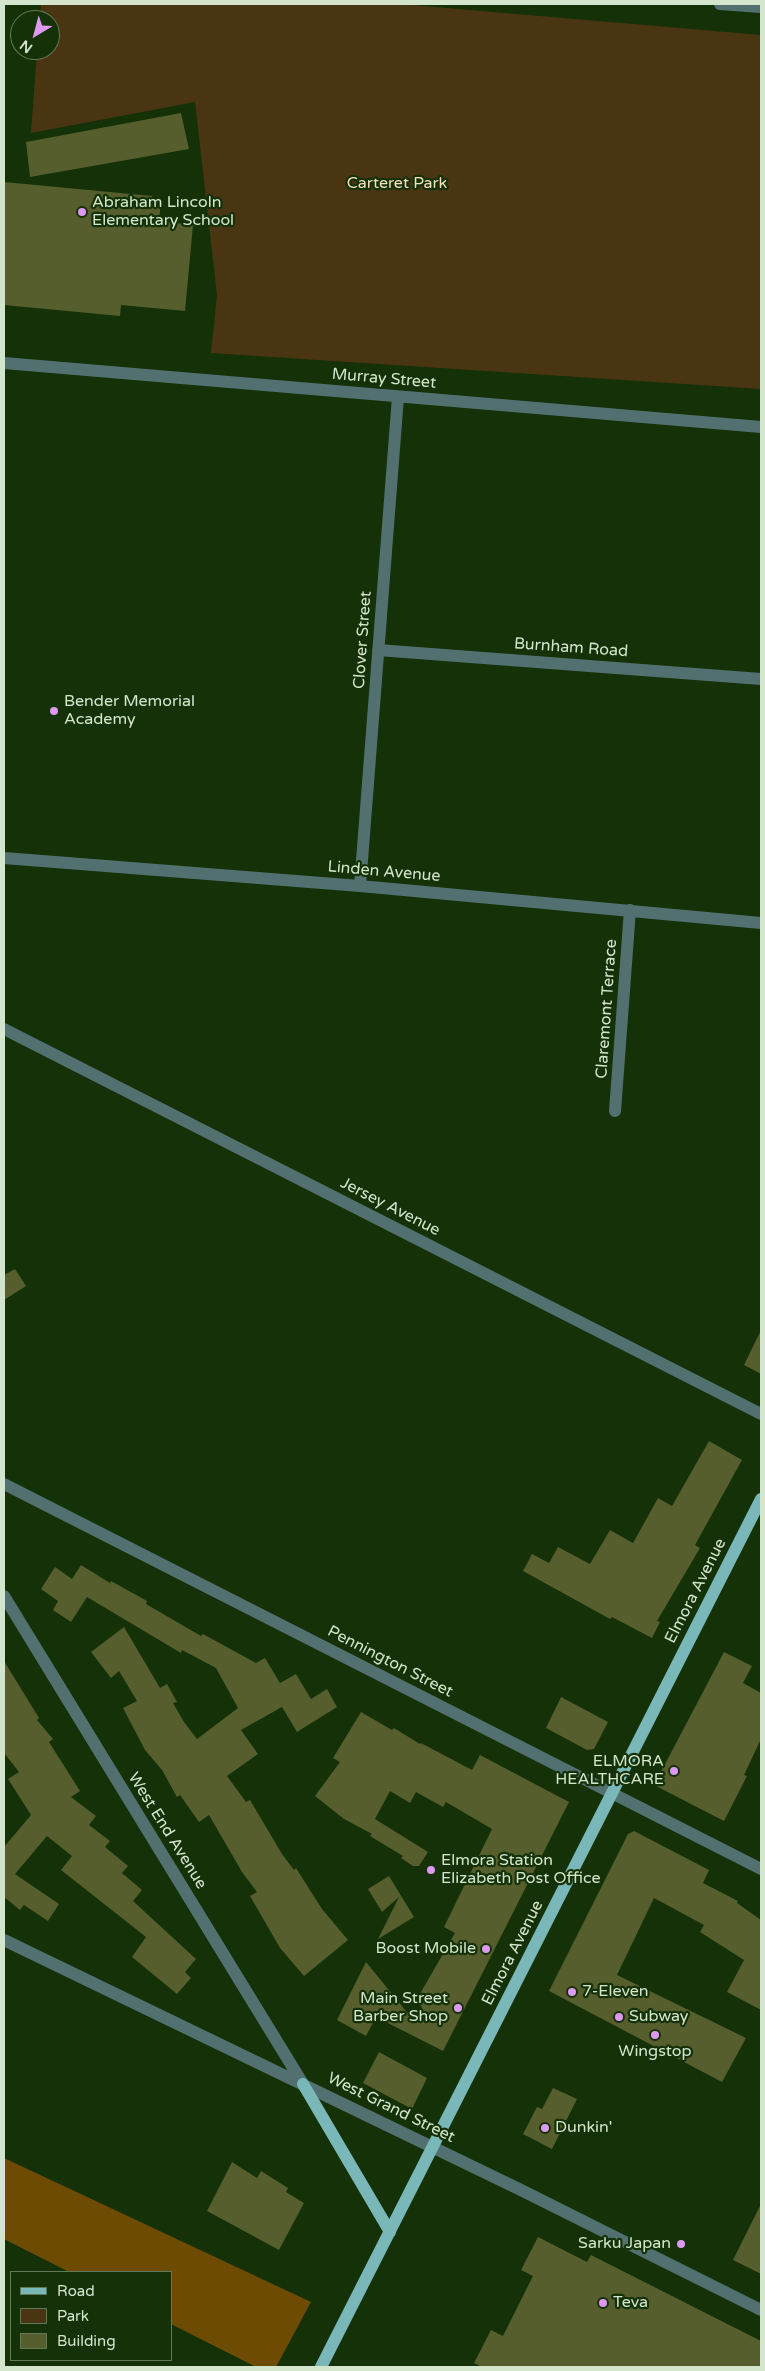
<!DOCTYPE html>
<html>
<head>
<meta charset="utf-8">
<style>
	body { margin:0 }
	#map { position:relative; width:765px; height:2371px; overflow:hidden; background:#143108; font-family:"Varela Round",sans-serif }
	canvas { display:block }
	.frame { position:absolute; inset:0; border:5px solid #d3e5cd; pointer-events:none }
	.legend { position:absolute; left:10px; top:2271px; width:162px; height:90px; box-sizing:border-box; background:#143108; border:1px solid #607957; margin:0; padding:6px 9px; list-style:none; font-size:15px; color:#d3e5cd }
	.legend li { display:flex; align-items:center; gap:10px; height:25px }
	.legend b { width:25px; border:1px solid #607957 }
	.north { position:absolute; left:10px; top:10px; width:50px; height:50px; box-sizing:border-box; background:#143108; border:1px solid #607957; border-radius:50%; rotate:217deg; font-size:14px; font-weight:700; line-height:20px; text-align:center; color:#d3e5cd }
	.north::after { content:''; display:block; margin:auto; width:18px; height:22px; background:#dd99f3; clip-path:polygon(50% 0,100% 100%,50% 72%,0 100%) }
</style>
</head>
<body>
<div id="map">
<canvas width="765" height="2371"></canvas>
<div class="frame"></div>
<ul class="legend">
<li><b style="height:6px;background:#7ab7b9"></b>Road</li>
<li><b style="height:14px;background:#4a3513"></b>Park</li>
<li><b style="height:14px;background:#555e2c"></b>Building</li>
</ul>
<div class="north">N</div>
</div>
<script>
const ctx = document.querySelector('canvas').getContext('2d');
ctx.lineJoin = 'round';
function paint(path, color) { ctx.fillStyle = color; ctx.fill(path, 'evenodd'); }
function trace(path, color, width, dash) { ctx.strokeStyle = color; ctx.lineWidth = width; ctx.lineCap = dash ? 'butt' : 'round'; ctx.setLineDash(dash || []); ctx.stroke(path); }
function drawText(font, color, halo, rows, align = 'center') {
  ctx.font = font + ' "Varela Round",sans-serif'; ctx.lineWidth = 4.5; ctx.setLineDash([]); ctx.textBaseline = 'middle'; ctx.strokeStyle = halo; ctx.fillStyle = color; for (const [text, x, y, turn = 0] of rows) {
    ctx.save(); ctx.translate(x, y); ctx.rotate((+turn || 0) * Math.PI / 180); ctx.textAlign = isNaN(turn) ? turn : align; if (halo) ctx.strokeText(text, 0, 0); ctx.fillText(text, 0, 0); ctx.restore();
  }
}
paint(new Path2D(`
	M 41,4 L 400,4 L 761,35 L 761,389 L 211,353 L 217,295 L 195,102 L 31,133 L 37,50 L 50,50 L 50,20 L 40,20 Z`), '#4a3513');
paint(new Path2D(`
	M 4,2158 L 311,2302 L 276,2367 L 256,2367 L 171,2324 L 171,2272 L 69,2272 L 4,2239 Z`), '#6e4b03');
paint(new Path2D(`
	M 181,113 L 189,149 L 30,177 L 26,142 Z
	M 4,182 L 152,196 L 152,201 L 161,202 L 159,221 L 193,225 L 185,311 L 121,305 L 120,316 L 4,305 Z
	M 15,1269 L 26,1286 L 4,1300 L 4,1275 Z
	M 761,1330 L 761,1374 L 744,1365 Z
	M 709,1441 L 742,1460 L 695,1545 L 700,1548 L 657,1621 L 660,1622 L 652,1638 L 612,1617 L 610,1619 L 523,1571 L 532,1554 L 549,1563 L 558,1547 L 590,1564 L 610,1530 L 633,1543 L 658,1498 L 672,1506 Z
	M 81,1565 L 110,1583 L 111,1581 L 147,1601 L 146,1604 L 201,1636 L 203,1634 L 256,1663 L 265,1658 L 280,1683 L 296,1674 L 311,1699 L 327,1689 L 337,1707 L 297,1732 L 282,1707 L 241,1730 L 258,1754 L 227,1776 L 246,1802 L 250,1800 L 282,1854 L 294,1870 L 296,1868 L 322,1909 L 348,1940 L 304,1976 L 280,1948 L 250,1896 L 257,1892 L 242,1872 L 209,1815 L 199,1822 L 180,1795 L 177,1797 L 162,1770 L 145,1750 L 123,1708 L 137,1701 L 119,1671 L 111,1678 L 91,1652 L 124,1627 L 160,1688 L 167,1684 L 177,1702 L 173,1703 L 184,1722 L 197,1739 L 238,1708 L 216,1668 L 182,1650 L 181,1653 L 87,1597 L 71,1622 L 53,1610 L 58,1601 L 41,1589 L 55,1567 L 72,1579 Z
	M 724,1652 L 752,1666 L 743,1683 L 761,1693 L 761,1739 L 744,1775 L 747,1776 L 724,1821 L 654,1785 Z
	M 4,1661 L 39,1718 L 37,1720 L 53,1739 L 49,1742 L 80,1791 L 71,1797 L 96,1816 L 89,1825 L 110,1841 L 105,1847 L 128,1866 L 122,1873 L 142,1890 L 133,1901 L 196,1959 L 185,1972 L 191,1978 L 177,1994 L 132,1957 L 146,1937 L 61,1870 L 72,1856 L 47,1836 L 15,1874 L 59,1904 L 48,1921 L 24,1905 L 20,1910 L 4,1897 L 4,1847 L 31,1815 L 8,1779 L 19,1772 L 4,1753 Z
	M 561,1697 L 608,1722 L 594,1749 L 587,1750 L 546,1728 Z
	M 361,1712 L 392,1730 L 394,1728 L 420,1744 L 421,1743 L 472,1770 L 480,1755 L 569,1802 L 443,2051 L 376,2017 L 366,2036 L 337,2020 L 366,1962 L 410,2016 L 422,2008 L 417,1999 L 455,1933 L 444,1927 L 492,1829 L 446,1802 L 443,1807 L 416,1792 L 410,1803 L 390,1791 L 375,1819 L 428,1852 L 419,1866 L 413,1866 L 401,1858 L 403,1856 L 370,1836 L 372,1834 L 344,1819 L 315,1796 L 340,1762 L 333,1758 Z
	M 634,1831 L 709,1870 L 703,1883 L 738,1901 L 737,1903 L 761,1920 L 761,2010 L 727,1992 L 744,1960 L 700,1932 L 704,1925 L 654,1898 L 617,1975 L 746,2038 L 722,2082 L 549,1991 L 628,1834 Z
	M 389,1876 L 414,1917 L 378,1939 L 399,1897 L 382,1912 L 368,1889 Z
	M 379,2052 L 427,2078 L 412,2109 L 363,2083 Z
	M 553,2088 L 577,2099 L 552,2149 L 523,2134 L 537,2107 L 542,2109 Z
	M 232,2162 L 257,2178 L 261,2171 L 288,2188 L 286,2192 L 304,2203 L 279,2250 L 207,2211 Z
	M 761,2204 L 761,2274 L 733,2260 Z
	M 538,2237 L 587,2262 L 591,2255 L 761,2341 L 761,2367 L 482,2367 L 474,2363 L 491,2330 L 503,2336 L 533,2276 L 521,2270 Z`), '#555e2c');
trace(new Path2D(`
	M 720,4 L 761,7
	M 4,363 L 761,427
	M 378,650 L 761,679
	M 4,858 L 360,886 L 761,923
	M 360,886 L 398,397
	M 4,1029 L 761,1414
	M 615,1111 L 630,910
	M 4,1484 L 761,1869
	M 4,1596 L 303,2084
	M 4,1940 L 521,2190 L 761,2310`), '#537070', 12);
trace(new Path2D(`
	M 303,2084 L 390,2232
	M 321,2367 L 761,1499`), '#7ab7b9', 12);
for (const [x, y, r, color] of [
	[82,212,5,"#dd99f3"],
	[54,711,5,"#dd99f3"],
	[674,1771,5,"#dd99f3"],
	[431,1870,5,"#dd99f3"],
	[486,1949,5,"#dd99f3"],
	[572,1992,5,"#dd99f3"],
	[458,2008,5,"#dd99f3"],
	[619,2017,5,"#dd99f3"],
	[655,2035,5,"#dd99f3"],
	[545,2128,5,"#dd99f3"],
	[681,2244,5,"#dd99f3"],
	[603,2303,5,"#dd99f3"]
]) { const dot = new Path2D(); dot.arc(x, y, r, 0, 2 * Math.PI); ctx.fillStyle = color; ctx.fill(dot); trace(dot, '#143108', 2); }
drawText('16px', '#f9dfb9', '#143108', [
	["Carteret Park",397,184]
]);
drawText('16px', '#d3e5cd', '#143108', [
	["Abraham Lincoln",92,203],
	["Elementary School",92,221],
	["Bender Memorial",64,702],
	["Academy",64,720],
	["ELMORA",664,1762,"right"],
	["HEALTHCARE",664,1780,"right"],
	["Elmora Station",441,1861],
	["Elizabeth Post Office",441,1879],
	["Boost Mobile",476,1949,"right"],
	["7-Eleven",582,1992],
	["Main Street",448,1999,"right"],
	["Barber Shop",448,2017,"right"],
	["Subway",629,2017],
	["Wingstop",655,2052,"center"],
	["Dunkin'",555,2128],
	["Sarku Japan",671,2244,"right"],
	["Teva",613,2303]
], 'left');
drawText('16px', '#d3e5cd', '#143108', [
	["Murray Street",384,379,5],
	["Clover Street",363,640,-86],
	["Burnham Road",571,648,4],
	["Linden Avenue",384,872,5],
	["Claremont Terrace",607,1009,-86],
	["Jersey Avenue",390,1207,27],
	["Elmora Avenue",696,1591,-63],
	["Pennington Street",390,1662,27],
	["West End Avenue",167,1831,58],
	["Elmora Avenue",513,1953,-63],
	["West Grand Street",391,2108,26]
]);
</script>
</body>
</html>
